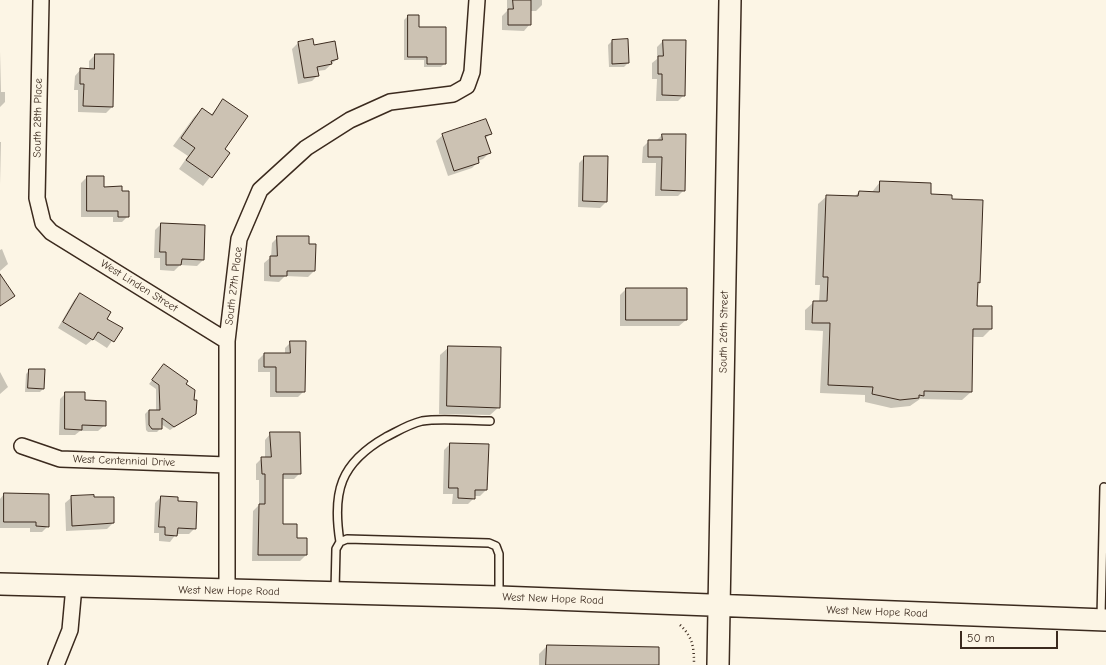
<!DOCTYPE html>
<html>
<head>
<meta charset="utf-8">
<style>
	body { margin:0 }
	#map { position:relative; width:1106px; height:665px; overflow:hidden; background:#fcf5e5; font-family:"Comic Neue",sans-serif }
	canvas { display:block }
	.scale { position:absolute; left:960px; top:631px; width:98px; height:18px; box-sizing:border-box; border:2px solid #3b2a1e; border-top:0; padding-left:5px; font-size:12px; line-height:14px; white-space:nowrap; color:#3b2a1e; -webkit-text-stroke:3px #fcf5e5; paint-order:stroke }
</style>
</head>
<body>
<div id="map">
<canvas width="1106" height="665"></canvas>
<div class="scale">50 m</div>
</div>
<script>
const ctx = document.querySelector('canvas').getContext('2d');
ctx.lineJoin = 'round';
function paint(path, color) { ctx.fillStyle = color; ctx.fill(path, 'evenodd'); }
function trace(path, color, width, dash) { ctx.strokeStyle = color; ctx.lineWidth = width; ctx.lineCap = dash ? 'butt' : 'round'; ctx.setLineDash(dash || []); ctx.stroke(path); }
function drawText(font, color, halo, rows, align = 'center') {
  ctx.font = font + ' "Comic Neue",sans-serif'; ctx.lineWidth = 3; ctx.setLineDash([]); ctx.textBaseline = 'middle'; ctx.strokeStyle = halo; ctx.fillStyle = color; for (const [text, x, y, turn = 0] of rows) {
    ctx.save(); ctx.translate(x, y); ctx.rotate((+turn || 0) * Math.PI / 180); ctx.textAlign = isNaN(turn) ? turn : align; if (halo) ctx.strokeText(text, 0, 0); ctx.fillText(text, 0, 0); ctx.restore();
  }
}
paint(new Path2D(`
	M 507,0 L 542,0 L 542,5 L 536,11 L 530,11 L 530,24 L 524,31 L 502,30 L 502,16 L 507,11 Z
	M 408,16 L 445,63 L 441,67 L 424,67 L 424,60 L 404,60 L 404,20 Z
	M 312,40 L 313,46 L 337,59 L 325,70 L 317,71 L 318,75 L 312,81 L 298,84 L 292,49 L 298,43 Z
	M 612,41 L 628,63 L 624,67 L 609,67 L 608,45 Z
	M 663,41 L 684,95 L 678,101 L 656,101 L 657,79 L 652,79 L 652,63 L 657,59 L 657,47 Z
	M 0,51 L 1,92 L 5,92 L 5,102 L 0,107 Z
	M 95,55 L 112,107 L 106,113 L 78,112 L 78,90 L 74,90 L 75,76 L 81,69 L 89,69 L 89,61 Z
	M 223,100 L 224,149 L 229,153 L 203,186 L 179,169 L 188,156 L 173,146 L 194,117 L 202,109 L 211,115 Z
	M 490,134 L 485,139 L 489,153 L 483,159 L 478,161 L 478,162 L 472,168 L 448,176 L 436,141 L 443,135 Z
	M 662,135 L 684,190 L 678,196 L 655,196 L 656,163 L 642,163 L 643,147 L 649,141 L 656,141 Z
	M 0,142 L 1,142 L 0,185 Z
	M 585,157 L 606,202 L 600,208 L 578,207 L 579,163 Z
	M 87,177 L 103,188 L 121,192 L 128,216 L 122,222 L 113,222 L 113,217 L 81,217 L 81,183 Z
	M 880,182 L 930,195 L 979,282 L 977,285 L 976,307 L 991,329 L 983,337 L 972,337 L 971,392 L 962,400 L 920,399 L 910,406 L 891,408 L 865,402 L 865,395 L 820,393 L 823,331 L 805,330 L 805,310 L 814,302 L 819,302 L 820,285 L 815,285 L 818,204 L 827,196 L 854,197 L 859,192 L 872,192 Z
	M 161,224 L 203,260 L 197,266 L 180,265 L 174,271 L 160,270 L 160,258 L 154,258 L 155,230 Z
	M 278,237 L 308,245 L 314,271 L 308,277 L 285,276 L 279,282 L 264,281 L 264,263 L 271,257 L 272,243 Z
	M 2,249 L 8,264 L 0,271 L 0,250 Z
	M 626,289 L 686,289 L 686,320 L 679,326 L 620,326 L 620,295 Z
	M 80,294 L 105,319 L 121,328 L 107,348 L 93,339 L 86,345 L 58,328 L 74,300 Z
	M 291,342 L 304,391 L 298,397 L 270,397 L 270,372 L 258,372 L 258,360 L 264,354 L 285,354 L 285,348 Z
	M 449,347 L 499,407 L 490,415 L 439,414 L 440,355 Z
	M 161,369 L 185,384 L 193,401 L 195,413 L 170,430 L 161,424 L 161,428 L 157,432 L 148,432 L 146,430 L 145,414 L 149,410 L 156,410 L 156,389 L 149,384 Z
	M 30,370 L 44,388 L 40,392 L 25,392 L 26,374 Z
	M 0,372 L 8,387 L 0,394 Z
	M 66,393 L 84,401 L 105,425 L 98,431 L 80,431 L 75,435 L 59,435 L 60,399 Z
	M 271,433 L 300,473 L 294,479 L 282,479 L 282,525 L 296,538 L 306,555 L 300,561 L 252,561 L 253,511 L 259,505 L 259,480 L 256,480 L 256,464 L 262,458 L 265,458 L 265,440 Z
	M 450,444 L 486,490 L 480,496 L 474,496 L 474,498 L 468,504 L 452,504 L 453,494 L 443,494 L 444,450 Z
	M 4,494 L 48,526 L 42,532 L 30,532 L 30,528 L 0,528 L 0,499 Z
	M 72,497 L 93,498 L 113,523 L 107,529 L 66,531 L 65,503 Z
	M 161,497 L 177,502 L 195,528 L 189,534 L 176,534 L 170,542 L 159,541 L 159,533 L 154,533 L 155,503 Z
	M 547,646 L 658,665 L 539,665 L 539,654 Z`), '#0003');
const building = new Path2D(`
	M 513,0 L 531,0 L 531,25 L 508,25 L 508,9 L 513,9 Z
	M 408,15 L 419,15 L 419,27 L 446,27 L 446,64 L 427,64 L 427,57 L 408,57 Z
	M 313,39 L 314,45 L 335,41 L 338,59 L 331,61 L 332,64 L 317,67 L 319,76 L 304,78 L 298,42 Z
	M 628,39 L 629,63 L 612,64 L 612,40 Z
	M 663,40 L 686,40 L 685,96 L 662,95 L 662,74 L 658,74 L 658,56 L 663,56 Z
	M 95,54 L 114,54 L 113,107 L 83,106 L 84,84 L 80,84 L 80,68 L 94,69 Z
	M 223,99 L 248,116 L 225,149 L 230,153 L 212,178 L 186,160 L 195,148 L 181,138 L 202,108 L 212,115 Z
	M 486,119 L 492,134 L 485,136 L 491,153 L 478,157 L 479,163 L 454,171 L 442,134 Z
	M 662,134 L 686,134 L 685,191 L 661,190 L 662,157 L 648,157 L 648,140 L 662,140 Z
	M 584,156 L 608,156 L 607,202 L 583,201 Z
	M 87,176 L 104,176 L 104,187 L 122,186 L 122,191 L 129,191 L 129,217 L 118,217 L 118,211 L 87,211 Z
	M 880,181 L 931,183 L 931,194 L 952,195 L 952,199 L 983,200 L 980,283 L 978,282 L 977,306 L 992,306 L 992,329 L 973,329 L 972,392 L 924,391 L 924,396 L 919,395 L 919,398 L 900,400 L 872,394 L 873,387 L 828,385 L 830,323 L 812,323 L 813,301 L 827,301 L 828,277 L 823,277 L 826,195 L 858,196 L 859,191 L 879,192 Z
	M 161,223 L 205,225 L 204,260 L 182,259 L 181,265 L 166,265 L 166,252 L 160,252 Z
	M 277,236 L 309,236 L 309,244 L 316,244 L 315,271 L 287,271 L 287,276 L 270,276 L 270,256 L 277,256 Z
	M 0,274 L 15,296 L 0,306 Z
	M 626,288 L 687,288 L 687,320 L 626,320 Z
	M 80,293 L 111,312 L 107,319 L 123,328 L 114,342 L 98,332 L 93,340 L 63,322 Z
	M 290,341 L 306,341 L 305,392 L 276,392 L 276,367 L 264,367 L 264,353 L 290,353 Z
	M 448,346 L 501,347 L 500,408 L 447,406 Z
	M 164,364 L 188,381 L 186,384 L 195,390 L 194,400 L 197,400 L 196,414 L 174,427 L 162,418 L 162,429 L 152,429 L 149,425 L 149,410 L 160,410 L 159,385 L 152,380 Z
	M 29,369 L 45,369 L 44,389 L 28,388 Z
	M 65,392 L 85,392 L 85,400 L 106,401 L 106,426 L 82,425 L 82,430 L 65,429 Z
	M 270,432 L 300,432 L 301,474 L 283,474 L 283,524 L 297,524 L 297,538 L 307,538 L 307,555 L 258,555 L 259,504 L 265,504 L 265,474 L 262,474 L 261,457 L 271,457 Z
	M 450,443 L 489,444 L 487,490 L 475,490 L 475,499 L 458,498 L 458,488 L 449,488 Z
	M 4,493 L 49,494 L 49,527 L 36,526 L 36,522 L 4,522 Z
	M 94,495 L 94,497 L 114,497 L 114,523 L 72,526 L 71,496 Z
	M 161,496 L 178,497 L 178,501 L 197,502 L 196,529 L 178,528 L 177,536 L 165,535 L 165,527 L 159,527 Z
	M 547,645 L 659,647 L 659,665 L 546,665 Z`);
paint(building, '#ccc2b3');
trace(building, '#3b2a1e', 1);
const lane = new Path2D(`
	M 340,542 C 332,492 340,463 386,437 C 398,431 409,424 422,421 C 441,418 470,421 490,421
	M 335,591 L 336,549 L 340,542 L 347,539 L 489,543 L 496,546 L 499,554 L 499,596
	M 1101,617 L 1104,487`);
const street = new Path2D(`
	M 41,0 L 37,198 L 43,223 L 51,232 L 227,341
	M 22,446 L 60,459 L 227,465
	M 227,591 L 227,341 L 239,239 L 260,190 L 306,148 L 350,120 L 390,102 L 453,94 L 467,86 L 472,72 L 477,0
	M 56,665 L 70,630 L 74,586`);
const secondary = new Path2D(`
	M 0,584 L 499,597 L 1106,620
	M 718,665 L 730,0`);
trace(lane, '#3b2a1e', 10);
trace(street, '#3b2a1e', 18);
trace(secondary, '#3b2a1e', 24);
trace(new Path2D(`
	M 680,625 C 693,637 694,648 694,665`), '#3b2a1e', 2.5, [1, 3]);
trace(lane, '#fcf5e5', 7);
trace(street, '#fcf5e5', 15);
trace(secondary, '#fcf5e5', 21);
drawText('11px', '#3b2a1e', '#fcf5e5', [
	["South 28th Place",38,118,-89],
	["West Linden Street",139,286,32],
	["South 27th Place",234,286,-83],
	["South 26th Street",724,332,-89],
	["West Centennial Drive",124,461,2],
	["West New Hope Road",229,591,1],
	["West New Hope Road",553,599,2],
	["West New Hope Road",877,612,2]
]);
</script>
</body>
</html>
